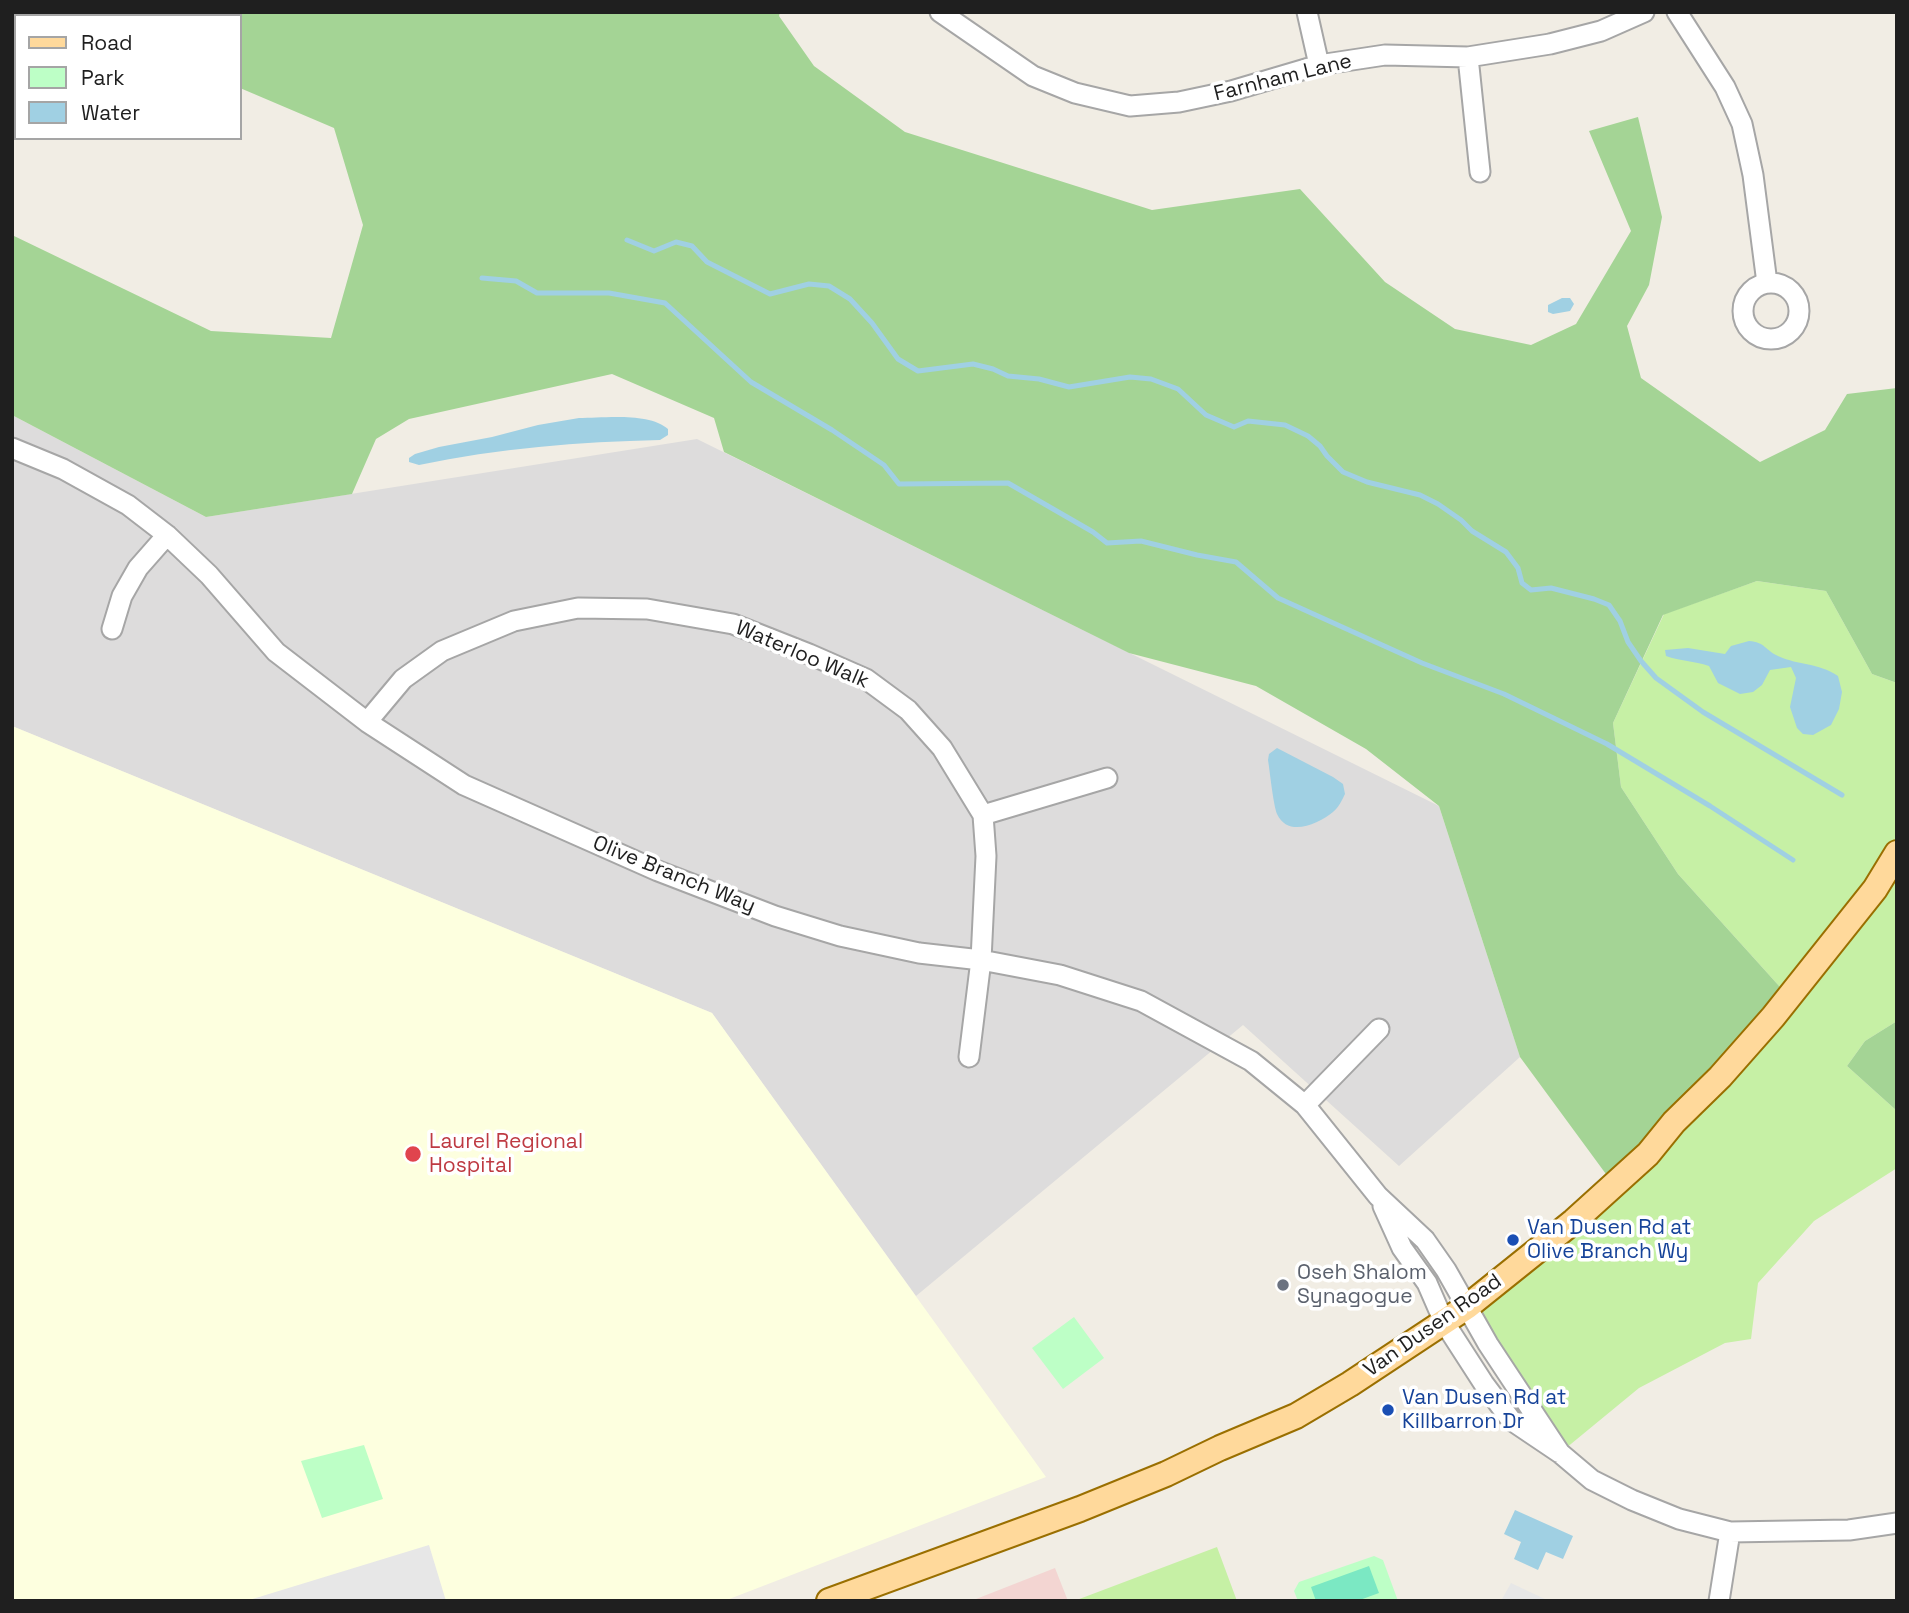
<!DOCTYPE html>
<html>
<head>
<meta charset="utf-8">
<style>
	body { margin:0 }
	#map { position:relative; width:1909px; height:1613px; overflow:hidden; background:#f1ede4; font-family:"Space Grotesk",sans-serif }
	canvas { display:block }
	.frame { position:absolute; inset:0; border:14px solid #1f1f1f; pointer-events:none }
	.legend { position:absolute; left:14px; top:14px; width:228px; height:126px; box-sizing:border-box; background:#fff; border:2px solid #a5a5a5; margin:0; padding:9px 12px; list-style:none; font-size:21px; color:#1f1f1f }
	.legend li { display:flex; align-items:center; gap:14px; height:35px }
	.legend b { width:35px; border:2px solid #a5a5a5 }
</style>
</head>
<body>
<div id="map">
<canvas width="1909" height="1613"></canvas>
<div class="frame"></div>
<ul class="legend">
<li><b style="height:9px;background:#ffd99b"></b>Road</li>
<li><b style="height:19px;background:#bdffc6"></b>Park</li>
<li><b style="height:19px;background:#a0d0e3"></b>Water</li>
</ul>
</div>
<script>
const ctx = document.querySelector('canvas').getContext('2d');
ctx.lineJoin = 'round';
function paint(path, color) { ctx.fillStyle = color; ctx.fill(path, 'evenodd'); }
function trace(path, color, width, dash) { ctx.strokeStyle = color; ctx.lineWidth = width; ctx.lineCap = dash ? 'butt' : 'round'; ctx.setLineDash(dash || []); ctx.stroke(path); }
function drawText(font, color, halo, rows, align = 'center') {
  ctx.font = font + ' "Space Grotesk",sans-serif'; ctx.lineWidth = 7; ctx.setLineDash([]); ctx.textBaseline = 'middle'; ctx.strokeStyle = halo; ctx.fillStyle = color; for (const [text, x, y, turn = 0] of rows) {
    ctx.save(); ctx.translate(x, y); ctx.rotate((+turn || 0) * Math.PI / 180); ctx.textAlign = isNaN(turn) ? turn : align; if (halo) ctx.strokeText(text, 0, 0); ctx.fillText(text, 0, 0); ctx.restore();
  }
}
paint(new Path2D(`
	M 12,415 L 206,517 L 697,439 L 1439,806 L 1520,1057 L 1399,1166 L 1243,1025 L 916,1296 L 712,1013 L 12,726 Z`), '#dddcdc');
paint(new Path2D(`
	M 1055,1568 L 1068,1601 L 971,1601 Z`), '#f3d5d2');
paint(new Path2D(`
	M 12,726 L 712,1013 L 1046,1477 L 724,1601 L 12,1601 Z`), '#fdffdf');
paint(new Path2D(`
	M 1757,581 L 1826,591 L 1872,674 L 1897,683 L 1897,1021 L 1865,1041 L 1847,1066 L 1897,1111 L 1897,1168 L 1814,1221 L 1758,1283 L 1751,1339 L 1725,1343 L 1639,1388 L 1560,1453 L 1468,1306 L 1574,1221 L 1789,997 L 1678,874 L 1621,787 L 1613,723 L 1664,614 Z
	M 1217,1547 L 1237,1601 L 1074,1601 Z`), '#c6f0a5');
paint(new Path2D(`
	M 61,12 L 780,12 L 779,16 L 814,66 L 905,132 L 1152,210 L 1300,189 L 1385,282 L 1455,329 L 1531,345 L 1576,324 L 1631,231 L 1589,131 L 1638,117 L 1662,217 L 1649,285 L 1627,326 L 1641,378 L 1760,462 L 1825,430 L 1847,394 L 1897,388 L 1897,683 L 1872,674 L 1826,591 L 1757,581 L 1663,615 L 1613,723 L 1621,787 L 1678,874 L 1789,997 L 1614,1185 L 1520,1057 L 1439,806 L 1366,749 L 1256,686 L 1129,653 L 724,452 L 714,418 L 612,374 L 409,419 L 376,439 L 352,494 L 206,517 L 12,415 L 12,235 L 211,331 L 331,338 L 363,225 L 334,128 L 240,88 L 240,16 L 69,16 Z
	M 1897,1021 L 1897,1111 L 1847,1066 L 1865,1041 Z`), '#a4d495');
paint(new Path2D(`
	M 1074,1317 L 1104,1358 L 1063,1389 L 1032,1348 Z
	M 364,1445 L 383,1499 L 322,1518 L 301,1461 Z
	M 1374,1556 L 1383,1560 L 1398,1601 L 1298,1601 L 1294,1591 L 1299,1582 Z`), '#bdffc6');
paint(new Path2D(`
	M 1369,1566 L 1379,1593 L 1357,1601 L 1316,1601 L 1311,1587 Z`), '#7be8c3');
paint(new Path2D(`
	M 429,1545 L 446,1601 L 246,1601 Z
	M 1511,1583 L 1549,1601 L 1501,1601 Z`), '#e7e7e7');
paint(new Path2D(`
	M 1562,298 L 1570,298 L 1574,304 L 1570,311 L 1553,314 L 1548,312 L 1548,305 Z
	M 579,418 C 603,418 649,412 668,429 L 668,435 L 660,440 C 579,442 498,448 419,465 L 409,462 L 409,458 L 415,454 L 439,447 L 492,437 L 538,425 Z
	M 1749,641 C 1765,642 1765,650 1778,656 C 1800,666 1817,662 1838,676 L 1842,692 L 1839,709 L 1831,725 L 1813,735 L 1803,734 L 1797,728 L 1790,707 L 1796,678 L 1791,667 L 1770,670 L 1762,685 L 1753,692 L 1740,694 L 1718,683 L 1709,666 C 1694,661 1680,661 1666,656 L 1665,650 L 1688,648 L 1725,654 L 1731,646 Z
	M 1277,748 L 1333,777 L 1343,784 L 1345,794 C 1342,800 1339,807 1333,812 C 1318,824 1288,838 1277,814 C 1273,803 1270,772 1268,760 L 1269,754 Z
	M 1515,1510 L 1573,1536 L 1563,1559 L 1546,1552 L 1538,1570 L 1514,1559 L 1521,1542 L 1504,1534 Z`), '#a0d0e3');
trace(new Path2D(`
	M 627,240 L 654,251 L 676,242 L 692,246 L 707,262 L 770,294 L 809,284 L 829,286 L 850,299 L 872,323 L 898,359 L 918,371 L 973,364 L 993,369 L 1008,376 L 1039,379 L 1069,387 L 1130,377 L 1151,379 L 1178,389 L 1206,415 L 1234,427 L 1248,421 L 1285,425 L 1308,436 L 1320,446 L 1327,456 L 1343,472 L 1367,482 L 1420,495 L 1438,504 L 1461,520 L 1472,531 L 1506,552 L 1518,568 L 1522,583 L 1531,590 L 1551,588 L 1594,599 L 1609,605 L 1620,621 L 1628,642 L 1641,661 L 1656,678 L 1703,712 L 1842,795
	M 482,278 L 516,281 L 537,293 L 609,293 L 665,303 L 751,382 L 832,430 L 884,465 L 899,484 L 1008,483 L 1093,532 L 1107,543 L 1141,541 L 1197,555 L 1236,562 L 1278,598 L 1422,663 L 1504,694 L 1607,744 L 1710,806 L 1793,860`), '#a0d0e3', 5);
const minor = new Path2D(`
	M 940,12 L 1033,76 L 1075,93 L 1130,106 L 1179,102 L 1231,91 L 1319,65 L 1385,55 L 1468,57 L 1550,44 L 1601,31 L 1644,12
	M 1307,12 L 1319,65
	M 1677,12 L 1725,87 L 1742,124 L 1753,175 L 1767,283
	M 1468,57 L 1480,172
	M1743 311a28 28 0 1 1 56 0a28 28 0 1 1-56 0Z
	M 12,448 L 63,469 L 128,505 L 167,535 L 209,575 L 276,652 L 367,722 L 464,785 L 658,871 L 775,916 L 840,936 L 919,953 L 981,960 L 1060,975 L 1141,1001 L 1251,1061 L 1305,1105 L 1378,1196 L 1425,1240 L 1446,1270 L 1488,1344 L 1560,1453
	M 112,629 L 122,596 L 138,568 L 167,535
	M 367,722 L 403,679 L 442,651 L 514,621 L 578,608 L 647,609 L 733,624 L 809,654 L 866,679 L 908,710 L 942,748 L 983,815 L 986,856 L 981,960 L 969,1057
	M 983,815 L 1107,778
	M 1305,1105 L 1379,1029
	M 1383,1206 L 1402,1248 L 1427,1283 L 1444,1322 L 1484,1384 L 1511,1420 L 1560,1453 L 1592,1480 L 1632,1500 L 1679,1519 L 1730,1532 L 1849,1530 L 1897,1523
	M 1719,1601 L 1730,1532`);
const major = new Path2D(`
	M 829,1601 L 1080,1509 L 1166,1474 L 1220,1448 L 1296,1416 L 1350,1384 L 1468,1306 L 1574,1221 L 1648,1154 L 1674,1122 L 1720,1077 L 1773,1017 L 1875,889 L 1897,853`);
trace(minor, '#a6a6a6', 23);
trace(major, '#9a6f00', 28);
trace(minor, '#fff', 19);
trace(major, '#ffd99b', 24);
for (const [x, y, r, color] of [
	[413,1154,9,"#e0444e"],
	[1513,1240,7,"#1a4fb4"],
	[1283,1285,7,"#6b7280"],
	[1388,1410,7,"#1a4fb4"]
]) { const dot = new Path2D(); dot.arc(x, y, r, 0, 2 * Math.PI); ctx.fillStyle = color; ctx.fill(dot); trace(dot, '#fff', 2.5); }
drawText('21px', '#1f1f1f', '#fff', [
	["Farnham Lane",1283,78,-14],
	["Waterloo Walk",802,655,23],
	["Olive Branch Way",674,875,22],
	["Van Dusen Road",1433,1326,-35]
]);
drawText('21px', '#be3a42', '#fff', [
	["Laurel Regional",429,1142],
	["Hospital",429,1166]
], 'left');
drawText('21px', '#164399', '#fff', [
	["Van Dusen Rd at",1527,1228],
	["Olive Branch Wy",1527,1252],
	["Van Dusen Rd at",1402,1398],
	["Killbarron Dr",1402,1422]
], 'left');
drawText('21px', '#5b616d', '#fff', [
	["Oseh Shalom",1297,1273],
	["Synagogue",1297,1297]
], 'left');
</script>
</body>
</html>
